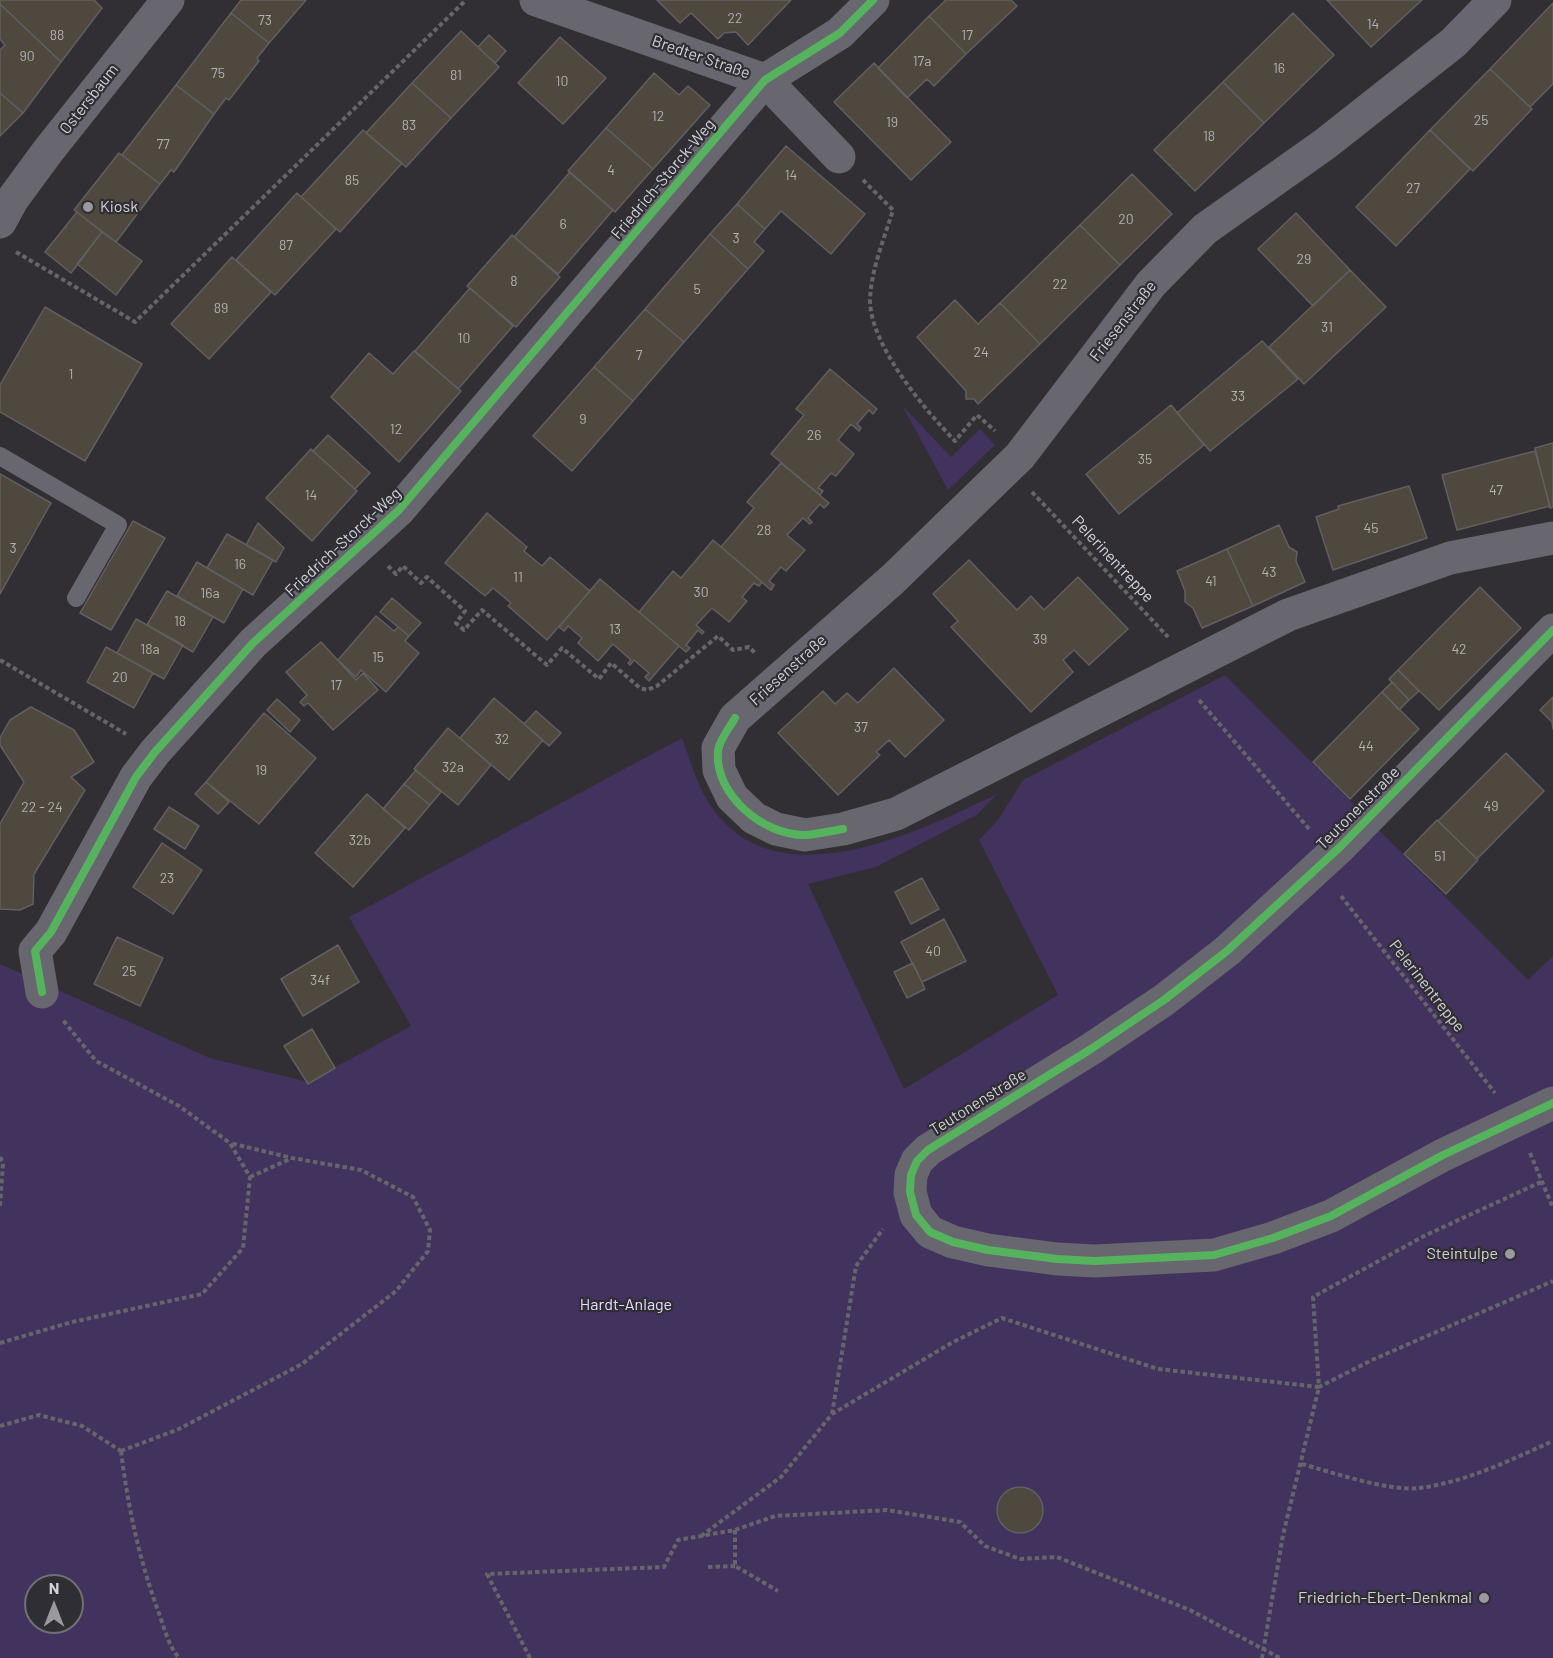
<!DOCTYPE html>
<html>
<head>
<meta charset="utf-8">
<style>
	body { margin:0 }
	#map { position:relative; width:1553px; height:1658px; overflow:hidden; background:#312f34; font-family:Barlow,sans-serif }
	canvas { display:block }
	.north { position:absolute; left:24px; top:1574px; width:60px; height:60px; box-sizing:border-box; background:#302e35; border:2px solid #717075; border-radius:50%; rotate:0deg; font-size:16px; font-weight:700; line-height:24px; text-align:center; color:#d3d2d6 }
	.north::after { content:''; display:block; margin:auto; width:21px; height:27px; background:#9a999d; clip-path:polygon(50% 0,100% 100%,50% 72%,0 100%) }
</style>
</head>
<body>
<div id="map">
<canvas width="1553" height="1658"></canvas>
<div class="north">N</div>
</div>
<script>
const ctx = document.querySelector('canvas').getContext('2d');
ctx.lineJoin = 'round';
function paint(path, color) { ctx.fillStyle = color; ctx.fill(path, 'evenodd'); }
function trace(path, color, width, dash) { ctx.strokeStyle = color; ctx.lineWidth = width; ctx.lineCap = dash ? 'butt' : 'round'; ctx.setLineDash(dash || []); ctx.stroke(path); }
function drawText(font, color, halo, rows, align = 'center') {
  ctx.font = font + ' Barlow,sans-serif'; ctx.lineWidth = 4.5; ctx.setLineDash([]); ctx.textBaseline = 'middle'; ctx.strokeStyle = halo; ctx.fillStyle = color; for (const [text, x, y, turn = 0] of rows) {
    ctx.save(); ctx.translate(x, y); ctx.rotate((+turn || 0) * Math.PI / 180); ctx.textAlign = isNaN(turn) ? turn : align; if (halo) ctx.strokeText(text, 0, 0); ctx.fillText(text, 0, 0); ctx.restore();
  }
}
paint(new Path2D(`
	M 902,405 L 951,457 L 980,429 L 995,445 L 948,490 Z
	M 1225,675 L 1528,980 L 1553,956 L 1553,1658 L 0,1658 L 0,964 L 210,1058 L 308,1082 L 411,1026 L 349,917 L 682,738 C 691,762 698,789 713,809 C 779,901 918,832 997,794 L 978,814 L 876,867 L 808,884 L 904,1089 L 1058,995 L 979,840 L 998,820 L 1023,780 ZM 36,1586 L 72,1586 L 72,1622 L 36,1622 Z`), '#41325e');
const building = new Path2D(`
	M 0,0 L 94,0 L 102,8 L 61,62 L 0,4 Z
	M 241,0 L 306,0 L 269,43 L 231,13 Z
	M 657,0 L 791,0 L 748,45 L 736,32 L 724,33 L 718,39 L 691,13 L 680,23 Z
	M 946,0 L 1011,0 L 1017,6 L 966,54 L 929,16 Z
	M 1327,0 L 1422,0 L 1371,47 Z
	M 1553,3 L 1553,84 L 1530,107 L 1490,69 Z
	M 0,4 L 61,62 L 23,113 L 0,93 L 0,50 L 5,45 L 0,39 Z
	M 231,13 L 269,43 L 257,58 L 259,61 L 229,100 L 226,98 L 214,114 L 176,85 Z
	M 1293,13 L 1334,55 L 1264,123 L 1223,82 Z
	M 929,16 L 966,54 L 934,86 L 927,79 L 907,98 L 878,68 Z
	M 461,31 L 499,67 L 451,118 L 412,83 Z
	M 489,35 L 506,51 L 495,63 L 478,47 Z
	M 560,37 L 606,78 L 563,124 L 518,83 Z
	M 874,63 L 951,142 L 911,180 L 834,102 Z
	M 1490,69 L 1532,109 L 1473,171 L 1430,130 Z
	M 654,73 L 679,95 L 688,86 L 710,105 L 653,169 L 606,128 Z
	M 1223,82 L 1264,123 L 1195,191 L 1154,150 Z
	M 412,83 L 451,118 L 406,167 L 366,133 Z
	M 176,85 L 214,114 L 174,172 L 171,170 L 160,184 L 122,155 Z
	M 0,93 L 23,113 L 0,136 Z
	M 606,128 L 653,169 L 615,212 L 568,171 Z
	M 363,130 L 402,163 L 340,232 L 301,197 Z
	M 1430,130 L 1470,169 L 1396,246 L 1356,207 Z
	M 786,146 L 865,214 L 831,254 L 781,211 L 765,229 L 737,204 Z
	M 119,153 L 160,184 L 116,242 L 74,210 Z
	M 570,172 L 613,210 L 558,274 L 514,237 Z
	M 1132,174 L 1172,214 L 1120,265 L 1080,225 Z
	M 297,193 L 336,229 L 275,295 L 236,260 Z
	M 737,204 L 765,229 L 754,242 L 764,251 L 748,269 L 710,234 Z
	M 77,212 L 102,232 L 71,273 L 45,252 Z
	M 1296,213 L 1350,270 L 1313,306 L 1258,249 Z
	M 1080,225 L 1120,265 L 1040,344 L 1000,303 Z
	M 102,232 L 142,261 L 116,295 L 77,264 Z
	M 710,234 L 748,269 L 684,342 L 645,309 Z
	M 512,235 L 560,277 L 516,327 L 467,286 Z
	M 232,257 L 271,292 L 209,359 L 171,324 Z
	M 1350,270 L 1386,307 L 1304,384 L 1269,347 Z
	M 470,288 L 513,326 L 458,389 L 415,351 Z
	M 955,300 L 978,324 L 1000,303 L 1040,344 L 978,404 L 974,399 L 966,399 L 966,391 L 917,337 Z
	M 45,307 L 142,364 L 85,461 L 0,412 L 0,385 Z
	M 645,309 L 684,342 L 633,401 L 594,367 Z
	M 1262,341 L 1298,379 L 1210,451 L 1177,413 Z
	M 414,351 L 461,391 L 399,462 L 331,397 L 369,353 L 393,374 Z
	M 594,367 L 633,401 L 572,471 L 533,436 Z
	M 830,369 L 877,409 L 873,414 L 869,410 L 857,424 L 861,428 L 859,431 L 851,424 L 838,440 L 854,454 L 836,476 L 831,473 L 818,488 L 823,491 L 820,495 L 771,454 L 804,415 L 796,409 Z
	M 1171,405 L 1204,445 L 1119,514 L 1086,474 Z
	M 328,435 L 370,473 L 355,489 L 313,451 Z
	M 1553,443 L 1553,507 L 1550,508 L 1535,448 Z
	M 311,449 L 357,491 L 312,541 L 266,498 Z
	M 1535,451 L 1550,506 L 1457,530 L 1442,475 Z
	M 781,463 L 829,503 L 824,508 L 820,504 L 808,518 L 812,522 L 810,524 L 803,518 L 787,535 L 805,550 L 786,571 L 781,567 L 769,581 L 774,585 L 771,590 L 721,547 L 754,508 L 747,502 Z
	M 0,474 L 51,503 L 0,594 Z
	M 1409,486 L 1427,538 L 1333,570 L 1316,517 L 1339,509 L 1338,506 Z
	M 487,513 L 527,547 L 524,551 L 542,566 L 550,557 L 590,591 L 547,640 L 508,606 L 511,603 L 493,588 L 485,596 L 445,563 Z
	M 133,521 L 165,538 L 111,630 L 80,613 Z
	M 258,523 L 284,548 L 276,562 L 246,545 Z
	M 1279,525 L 1289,547 L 1297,552 L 1296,561 L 1305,582 L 1253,606 L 1227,549 Z
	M 227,534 L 273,560 L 253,595 L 207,568 Z
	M 713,540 L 762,582 L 759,586 L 754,583 L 742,597 L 747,601 L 729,622 L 712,608 L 696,625 L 704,632 L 702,634 L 698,630 L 686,645 L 690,648 L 686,652 L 639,612 L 673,571 L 681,578 Z
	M 1227,549 L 1253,606 L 1202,628 L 1193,608 L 1185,602 L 1185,591 L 1177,571 Z
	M 969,560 L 1017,610 L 1031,596 L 1044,610 L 1078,577 L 1128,629 L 1089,665 L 1074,650 L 1063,660 L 1073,672 L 1031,712 L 951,627 L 958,621 L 933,594 Z
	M 197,562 L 243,589 L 224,623 L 177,596 Z
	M 600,579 L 679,646 L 649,681 L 645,677 L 649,673 L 634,660 L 630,665 L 628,663 L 631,660 L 613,644 L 598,661 L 578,643 L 582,638 L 568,626 L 564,631 L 559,627 Z
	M 1480,587 L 1521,628 L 1439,710 L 1398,670 Z
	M 167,591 L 213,617 L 193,652 L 147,625 Z
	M 392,598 L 421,623 L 409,636 L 380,612 Z
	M 376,616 L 394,631 L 398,627 L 409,636 L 405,641 L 419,653 L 386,692 L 361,670 L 356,677 L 338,660 Z
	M 136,619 L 183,645 L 164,679 L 117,653 Z
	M 321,642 L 356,680 L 363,673 L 378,690 L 333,730 L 308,703 L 304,706 L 300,702 L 307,695 L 286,672 Z
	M 106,647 L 153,673 L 134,708 L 87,682 Z
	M 894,668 L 944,720 L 905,757 L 889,740 L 876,752 L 880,755 L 838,795 L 778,733 L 823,691 L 835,704 L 847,693 L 858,703 Z
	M 1398,670 L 1419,691 L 1409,700 L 1389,679 Z
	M 1392,682 L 1409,700 L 1399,710 L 1382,692 Z
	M 1382,692 L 1419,729 L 1350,799 L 1313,762 Z
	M 1553,697 L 1553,729 L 1552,722 L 1540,710 Z
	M 494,698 L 543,740 L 509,780 L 460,738 Z
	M 277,699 L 300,720 L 290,732 L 267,710 Z
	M 31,707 L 74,730 L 94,762 L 71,777 L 85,790 L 34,874 L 33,904 L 20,910 L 0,909 L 0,824 L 24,782 L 0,745 L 0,738 L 10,720 Z
	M 536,711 L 561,733 L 549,746 L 524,724 Z
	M 264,713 L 316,758 L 259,824 L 206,782 Z
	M 448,728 L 491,765 L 458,805 L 414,769 Z
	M 1506,753 L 1544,791 L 1477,859 L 1438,821 Z
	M 416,770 L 441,792 L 430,805 L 404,784 Z
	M 206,782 L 229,802 L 218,814 L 195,794 Z
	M 404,784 L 430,805 L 409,830 L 383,809 Z
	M 367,794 L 405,828 L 353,887 L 315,853 Z
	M 169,807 L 199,826 L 185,849 L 154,829 Z
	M 1437,820 L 1478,860 L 1446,894 L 1404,854 Z
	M 162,843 L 202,870 L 173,914 L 133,887 Z
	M 922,878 L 939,909 L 911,924 L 895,892 Z
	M 944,919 L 966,961 L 922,982 L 901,942 Z
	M 117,937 L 163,958 L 140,1006 L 94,984 Z
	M 338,945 L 359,982 L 303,1016 L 281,979 Z
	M 913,963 L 925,989 L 907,998 L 894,972 Z
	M 312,1029 L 335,1068 L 308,1084 L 284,1046 Z
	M997 1510a23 23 0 1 1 46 0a23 23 0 1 1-46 0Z`);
paint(building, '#4e483e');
trace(building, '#615f60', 1.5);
trace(new Path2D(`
	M 863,180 L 893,210 C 884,239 871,270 870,300 C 870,345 925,410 955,441 L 977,415 L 995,431
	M 16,252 L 135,322 L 466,0
	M 1032,492 L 1168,637
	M 388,566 L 396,574 L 403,566 L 421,583 L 427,577 L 465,611 L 456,623 L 464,630 L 482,610 L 547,665 L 562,648 L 599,679 L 611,663 L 640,688 L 647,690 L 657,686 L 718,636 L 733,650 L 749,647 L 756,654
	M 0,660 L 126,734
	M 1199,700 L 1309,829
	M 1341,896 L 1495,1093
	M 1530,1153 L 1553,1208
	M 0,1157 L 3,1163 L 0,1206
	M 250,1177 L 290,1159
	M 1541,1182 L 1426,1235 L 1313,1297 L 1319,1387 L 1372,1360 L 1553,1281
	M 0,1343 L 72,1322 L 202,1294 L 243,1248 L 250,1177 L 230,1143 L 179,1106 L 96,1061 L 62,1019
	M 832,1414 L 856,1266 L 883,1229
	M 0,1426 L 39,1415 L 82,1426 L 121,1451
	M 121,1451 L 179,1429 L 302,1364 L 396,1291 L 428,1251 L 430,1230 L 413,1197 L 361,1170 L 292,1158 L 230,1143
	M 121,1451 C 128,1508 140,1563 160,1616 C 165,1631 169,1646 179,1658
	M 1302,1464 C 1331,1472 1390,1492 1419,1488 C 1467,1482 1510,1460 1553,1441
	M 735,1530 L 735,1566 L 778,1591
	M 701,1536 L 781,1477 L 832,1414 L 953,1342 L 1002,1318 L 1158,1369 L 1319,1387 L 1283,1535 L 1262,1658
	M 708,1567 L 735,1566
	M 530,1658 L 487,1574 L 664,1567 L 678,1540 L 735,1530 L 775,1516 L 887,1510 L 960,1522 L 985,1546 L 1020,1559 L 1057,1557 L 1190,1610 L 1280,1658`), '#67656b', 4, [4.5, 3]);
trace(new Path2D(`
	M 0,456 L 118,525 L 76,598`), '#68666f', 18);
trace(new Path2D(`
	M 536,0 L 765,80 L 839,157
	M 1495,0 L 1453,43 L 1325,144 L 1205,229 L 1151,284 L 1020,456 L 892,580 L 735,718 L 718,748 L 719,770 L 732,797 L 754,818 L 776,829 L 805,835 L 843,829 L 896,814 L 1288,615 L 1450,558 L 1553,538
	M 1553,630 L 1341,846 L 1227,951 L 1164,1000 L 1091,1049 L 928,1150 L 917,1161 L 911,1175 L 910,1192 L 916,1215 L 930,1232 L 953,1242 L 988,1250 L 1057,1259 L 1095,1261 L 1214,1255 L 1273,1238 L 1331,1216 L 1443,1155 L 1553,1103
	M 42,992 L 35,951 L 51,932 L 136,777 L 155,752 L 253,643 L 399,510 L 765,80 L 840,33 L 873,0`), '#68666f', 33);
trace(new Path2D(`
	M 0,222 L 12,200 L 48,151 L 168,0`), '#68666f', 33);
trace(new Path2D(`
	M 1553,630 L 1341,846 L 1227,951 L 1164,1000 L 1091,1049 L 928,1150 L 917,1161 L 911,1175 L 910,1192 L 916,1215 L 930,1232 L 953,1242 L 988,1250 L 1057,1259 L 1095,1261 L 1214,1255 L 1273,1238 L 1331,1216 L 1443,1155 L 1553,1103
	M 735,718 C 730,727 719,740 718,751 C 714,795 764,836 806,835 C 818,834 831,831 843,829
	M 42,992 L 35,951 L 51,932 L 136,777 L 155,752 L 253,643 L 399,510 L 765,80 L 840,33 L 873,0`), '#56b35d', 8);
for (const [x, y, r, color] of [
	[88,207,6,"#9a999d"],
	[1510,1254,6,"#9a999d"],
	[1484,1598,6,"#9a999d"]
]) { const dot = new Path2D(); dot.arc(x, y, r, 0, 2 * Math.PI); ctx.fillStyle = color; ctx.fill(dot); trace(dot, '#302e35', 2); }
drawText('14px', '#b2b0b0', null, [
	["22",735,18],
	["73",265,20],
	["14",1373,24],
	["88",57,35],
	["17",967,35],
	["90",27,56],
	["17a",922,61],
	["16",1279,68],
	["75",218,73],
	["81",456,75],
	["10",562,81],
	["12",658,116],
	["25",1481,120],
	["19",892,122],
	["83",409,125],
	["18",1209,136],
	["77",163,144],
	["4",611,170],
	["14",791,175],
	["85",352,180],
	["27",1413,188],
	["20",1126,219],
	["6",563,224],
	["3",736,238],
	["87",286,245],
	["29",1304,259],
	["8",514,281],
	["22",1060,284],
	["5",697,289],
	["89",221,308],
	["31",1327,327],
	["10",464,338],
	["24",981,352],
	["7",639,355],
	["1",71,374],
	["33",1238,396],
	["9",583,419],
	["12",396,429],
	["26",814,435],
	["35",1145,459],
	["47",1496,490],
	["14",311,495],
	["45",1371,528],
	["28",764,530],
	["3",13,548],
	["16",240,564],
	["43",1269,572],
	["11",518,577],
	["41",1211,581],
	["30",701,592],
	["16a",210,593],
	["18",180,621],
	["13",615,629],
	["39",1040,639],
	["18a",150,649],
	["42",1459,649],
	["15",378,657],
	["20",120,677],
	["17",336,685],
	["37",861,727],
	["32",502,739],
	["44",1366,746],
	["32a",453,767],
	["19",261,770],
	["49",1491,806],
	["22 - 24",42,807],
	["32b",360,840],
	["51",1440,856],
	["23",167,878],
	["40",933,951],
	["25",129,971],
	["34f",320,980]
]);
drawText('16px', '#d3d2d6', '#302e35', [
	["Bredter Straße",701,57,19],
	["Ostersbaum",89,99,-52],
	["Friedrich-Storck-Weg",663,179,-50],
	["Friesenstraße",1123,321,-52],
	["Friedrich-Storck-Weg",343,542,-43],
	["Pelerinentreppe",1113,559,47],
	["Friesenstraße",788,670,-42],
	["Teutonenstraße",1358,808,-45],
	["Pelerinentreppe",1427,986,52],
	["Teutonenstraße",978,1102,-32]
]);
drawText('16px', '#d3d2d6', '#302e35', [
	["Kiosk",100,207,"left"],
	["Steintulpe",1498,1254],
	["Friedrich-Ebert-Denkmal",1472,1598]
], 'right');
drawText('16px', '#e4dbff', '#302e35', [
	["Hardt-Anlage",626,1305]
]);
</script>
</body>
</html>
